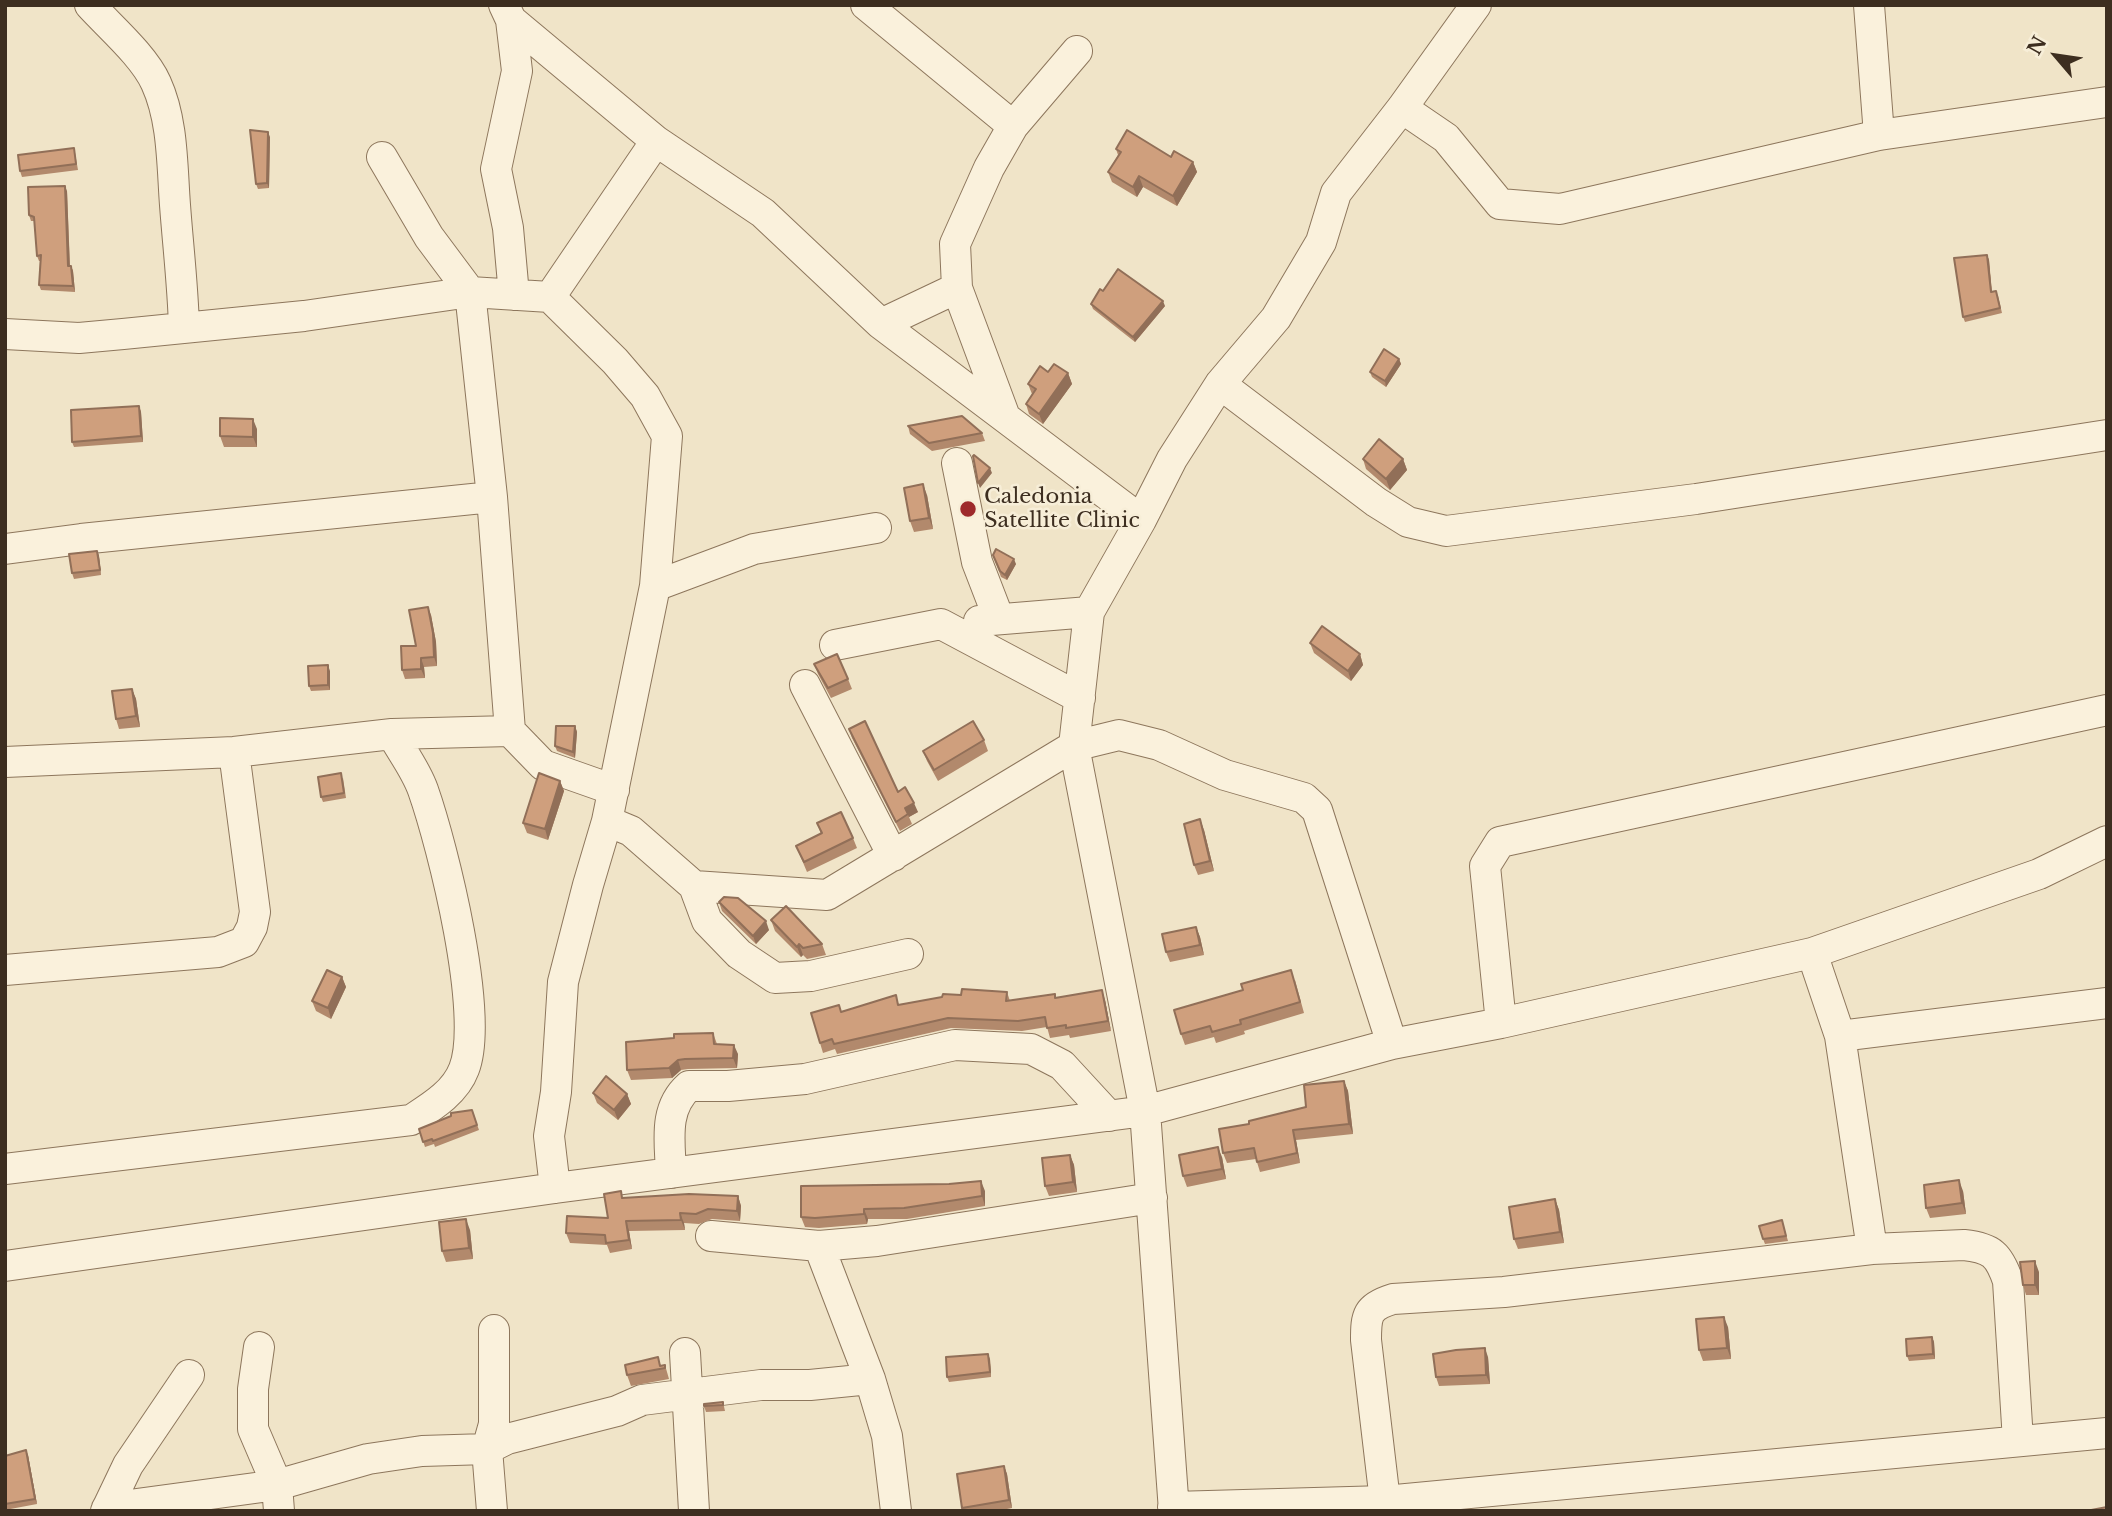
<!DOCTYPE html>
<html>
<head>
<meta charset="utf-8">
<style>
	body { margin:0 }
	#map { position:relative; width:2112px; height:1516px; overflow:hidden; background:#f0e4c8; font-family:"Libre Baskerville",serif }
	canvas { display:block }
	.frame { position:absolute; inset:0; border:7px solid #3d2e20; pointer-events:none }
	.north { position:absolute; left:2021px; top:21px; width:70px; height:70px; -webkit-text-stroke:5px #f7eed8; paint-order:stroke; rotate:299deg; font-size:19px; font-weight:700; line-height:28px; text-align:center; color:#3d2e20 }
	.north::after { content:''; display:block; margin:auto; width:24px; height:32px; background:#3d2e20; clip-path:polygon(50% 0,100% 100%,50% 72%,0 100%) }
</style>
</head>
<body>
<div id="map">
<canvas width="2112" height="1516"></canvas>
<div class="frame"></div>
<div class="north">N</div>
</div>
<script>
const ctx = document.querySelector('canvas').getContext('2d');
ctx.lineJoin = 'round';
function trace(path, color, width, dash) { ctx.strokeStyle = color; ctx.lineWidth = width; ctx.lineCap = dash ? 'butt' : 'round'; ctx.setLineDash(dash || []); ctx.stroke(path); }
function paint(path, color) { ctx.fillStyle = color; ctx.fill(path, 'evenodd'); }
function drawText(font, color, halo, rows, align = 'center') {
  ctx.font = font + ' "Libre Baskerville",serif'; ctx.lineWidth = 5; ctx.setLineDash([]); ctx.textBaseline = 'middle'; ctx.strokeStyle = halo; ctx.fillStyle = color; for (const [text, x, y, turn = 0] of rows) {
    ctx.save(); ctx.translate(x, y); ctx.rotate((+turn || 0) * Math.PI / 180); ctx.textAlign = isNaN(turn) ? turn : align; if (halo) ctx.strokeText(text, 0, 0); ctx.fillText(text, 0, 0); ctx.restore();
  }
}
const minor = new Path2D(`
	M 90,5 C 110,27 144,56 156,83 C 173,120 172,165 175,205 C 178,246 183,287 184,328
	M 504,5 L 511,20 L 656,141 L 763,213 L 881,324 L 1141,520
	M 866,5 L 1013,126
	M 1869,5 L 1879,135
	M 511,20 L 517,71 L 496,169 L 508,228 L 514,295
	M 1402,108 L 1446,138 L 1500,204 L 1560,209 L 1879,135 L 2107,102
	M 382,157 L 429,237 L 470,292 L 492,497 L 510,731 L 543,765 L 614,790
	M 550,297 L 656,141
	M 881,324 L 957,288
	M 5,334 L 79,338 L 123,334 L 304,316 L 470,292 L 550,297 L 615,361 L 645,396 L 667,436 L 655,586 L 607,821 L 588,885 L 563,982 L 556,1092 L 549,1136 L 555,1188
	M 1220,384 L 1376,502 L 1408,522 L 1446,531 L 1696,499 L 2107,435
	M 1005,417 L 957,288 L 955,244 L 989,168 L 1013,126 L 1077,51
	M 957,463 L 977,562 L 999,619
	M 5,549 L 81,539 L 492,497
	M 655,586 L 754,549 L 876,528
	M 979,621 L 1089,612
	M 835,645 L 941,624 L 1080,698
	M 805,685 L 893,856
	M 5,762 L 234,752 L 392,734 L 510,731
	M 607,821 L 631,831 L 694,886 L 827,895 L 1074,746 L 1119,735 L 1159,745 L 1225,775 L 1304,798 L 1317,810 L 1392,1044
	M 694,886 L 707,921 L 739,954 L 775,978 L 811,976 L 908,954
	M 1812,953 L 1840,1036 L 1872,1249
	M 5,970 L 218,952 L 244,942 L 252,927 L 255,912 L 234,752
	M 1501,1023 L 1485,866 L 1500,842 L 2107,710
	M 1840,1036 L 2107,1003
	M 5,1169 L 411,1120 C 431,1107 455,1093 464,1069 C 485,1015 443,847 423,790 C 416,770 402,752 392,734
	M 671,1173 C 670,1142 663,1109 689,1086 L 728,1086 L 805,1079 L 955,1045 L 1031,1049 L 1062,1065 L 1109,1116
	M 711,1236 L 819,1246 L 877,1241 L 1152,1198
	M 819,1246 L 870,1379 L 887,1436 L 896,1511
	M 5,1266 L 555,1188 L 1145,1111 L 1392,1044 L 1501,1023 L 1812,953 L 2039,874 L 2107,841
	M 259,1347 L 253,1389 L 253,1429 L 277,1485 L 279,1511
	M 685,1353 L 694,1511
	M 1385,1501 L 1366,1340 C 1366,1315 1367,1307 1393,1299 L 1504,1292 L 1872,1249 L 1964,1245 C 1992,1248 1999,1255 2008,1281 L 2018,1441
	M 1173,1507 L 1385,1501 L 2107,1433
	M 107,1508 L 277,1485 L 368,1459 L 422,1451 L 487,1449 L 507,1439 L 617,1411 L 642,1400 L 761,1385 L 810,1385 L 870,1379
	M 106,1511 L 128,1465 L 189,1375
	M 492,1511 L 487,1449 L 494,1424 L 494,1330
	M 1174,1511 L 1145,1111 L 1074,746 L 1089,612 L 1141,520 L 1172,459 L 1220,384 L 1276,318 L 1321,242 L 1336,193 L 1402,108 L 1476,5`);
trace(minor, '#8d765c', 32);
trace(minor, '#faf1dc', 30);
paint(new Path2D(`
	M 270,137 L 269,188 L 258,189 L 256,184 Z
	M 74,148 L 75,153 L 78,170 L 22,177 L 20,171 Z
	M 1116,149 L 1193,162 L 1197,172 L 1177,206 L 1143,187 L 1137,197 L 1112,182 L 1108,172 L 1118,155 Z
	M 67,191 L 70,266 L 71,266 L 73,271 L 75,292 L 41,290 L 39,285 L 40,261 L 39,261 L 37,256 L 34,221 L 31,221 L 29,215 Z
	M 1987,255 L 1989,260 L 1992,292 L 1998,296 L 2002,313 L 1965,322 L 1963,317 Z
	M 1103,291 L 1165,306 L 1135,342 L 1093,309 L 1091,304 Z
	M 1399,359 L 1401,364 L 1386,387 L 1372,377 L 1370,372 Z
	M 1048,372 L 1068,373 L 1072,384 L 1043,424 L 1029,414 L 1026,404 L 1032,394 L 1028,384 Z
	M 139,406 L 141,412 L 143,442 L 74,447 L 72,442 Z
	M 908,426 L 982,433 L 985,441 L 932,451 L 910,434 Z
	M 257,429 L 257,447 L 224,447 L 220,436 Z
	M 1363,459 L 1403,459 L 1407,470 L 1390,490 L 1366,469 Z
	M 927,495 L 933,529 L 914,532 L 910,521 Z
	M 97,551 L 99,556 L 101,575 L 74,579 L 72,573 Z
	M 993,555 L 1016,564 L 1007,580 L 1001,577 Z
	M 431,615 L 436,642 L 437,666 L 424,667 L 425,678 L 405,679 L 402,670 Z
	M 1310,643 L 1360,654 L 1363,665 L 1351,681 L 1314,653 Z
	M 814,664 L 848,679 L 852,689 L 831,698 L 818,674 Z
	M 330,671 L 330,690 L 311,691 L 309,686 Z
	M 132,689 L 136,699 L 140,727 L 119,729 L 116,719 Z
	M 575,726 L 577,732 L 575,758 L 557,751 L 555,746 Z
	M 849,729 L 898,792 L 918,812 L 909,817 L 912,824 L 900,831 L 852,738 Z
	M 984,740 L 988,751 L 938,781 L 927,761 L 923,751 Z
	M 343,778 L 346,798 L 323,802 L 321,797 Z
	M 560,781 L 564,791 L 548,840 L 527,833 L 523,823 Z
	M 817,823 L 853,838 L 857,848 L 807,872 L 796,846 L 821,834 Z
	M 1204,830 L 1214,871 L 1198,875 L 1194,865 Z
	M 719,902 L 769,930 L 756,944 L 722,911 Z
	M 771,920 L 822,944 L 826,955 L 807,959 L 803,955 L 801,957 L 775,931 Z
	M 1196,927 L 1200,937 L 1204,955 L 1170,962 L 1166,952 Z
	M 342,977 L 346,987 L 331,1019 L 316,1011 L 312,1001 Z
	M 1295,980 L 1304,1013 L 1244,1031 L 1245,1034 L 1216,1043 L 1214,1037 L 1185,1045 L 1181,1034 Z
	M 1007,992 L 1010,1001 L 1055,994 L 1056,998 L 1105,1000 L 1111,1031 L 1070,1038 L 1069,1035 L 1050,1038 L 1047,1027 L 1022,1031 L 951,1028 L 837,1054 L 835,1049 L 823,1053 L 820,1043 L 841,1011 L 899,1005 L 961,995 Z
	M 713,1033 L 717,1044 L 738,1054 L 737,1068 L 688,1069 L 681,1070 L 672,1078 L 631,1080 L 627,1070 L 674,1038 Z
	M 1344,1081 L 1348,1091 L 1353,1134 L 1296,1140 L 1300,1163 L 1260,1172 L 1256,1159 L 1227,1163 L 1223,1153 L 1249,1124 L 1306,1107 Z
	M 593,1093 L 627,1094 L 631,1104 L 618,1120 L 597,1103 Z
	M 472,1110 L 479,1130 L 435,1147 L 434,1144 L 425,1147 L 419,1129 Z
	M 1070,1155 L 1074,1165 L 1077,1192 L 1049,1196 L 1045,1186 Z
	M 1222,1157 L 1226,1179 L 1187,1187 L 1183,1176 Z
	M 985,1191 L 985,1206 L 907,1219 L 868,1219 L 867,1224 L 819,1228 L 805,1227 L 801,1217 Z
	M 1963,1191 L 1966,1214 L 1930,1218 L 1926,1208 Z
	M 738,1196 L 741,1206 L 740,1221 L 712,1219 L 699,1224 L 684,1223 L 685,1230 L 629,1231 L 632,1249 L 610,1253 L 607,1245 L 570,1243 L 566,1233 L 608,1218 L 623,1198 Z
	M 1555,1199 L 1559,1210 L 1564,1243 L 1518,1249 L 1514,1239 Z
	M 1782,1220 L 1788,1241 L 1765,1244 L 1763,1239 Z
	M 470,1230 L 473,1259 L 446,1262 L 442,1251 Z
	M 2039,1272 L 2039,1295 L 2026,1295 L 2023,1285 Z
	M 1728,1327 L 1731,1359 L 1703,1361 L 1699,1350 Z
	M 1932,1337 L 1934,1342 L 1935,1359 L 1909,1361 L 1907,1356 Z
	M 1488,1357 L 1490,1384 L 1439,1386 L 1436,1377 Z
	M 990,1359 L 991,1377 L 949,1382 L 947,1377 Z
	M 665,1365 L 669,1379 L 631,1386 L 627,1375 Z
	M 723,1402 L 725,1411 L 706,1412 L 704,1406 Z
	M 28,1455 L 37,1504 L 5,1510 L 5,1456 Z
	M 1004,1466 L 1007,1474 L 1012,1508 L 997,1511 L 963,1511 L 962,1508 Z`), '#b2896c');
paint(new Path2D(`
	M 268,132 L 270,137 L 269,188 L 267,183 Z
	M 1193,162 L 1197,172 L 1177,206 L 1173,196 Z
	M 1139,176 L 1143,187 L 1137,197 L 1133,187 Z
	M 65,186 L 67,191 L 70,272 L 68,266 Z
	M 1987,255 L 1989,260 L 1992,298 L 1991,292 Z
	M 71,266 L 73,271 L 75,292 L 73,286 Z
	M 1163,301 L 1165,306 L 1135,342 L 1133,337 Z
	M 1399,359 L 1401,364 L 1386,387 L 1385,381 Z
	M 1068,373 L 1072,384 L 1043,424 L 1039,414 Z
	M 139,406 L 141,412 L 143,442 L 141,436 Z
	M 253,419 L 257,429 L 257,447 L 253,437 Z
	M 1403,459 L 1407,470 L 1390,490 L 1386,479 Z
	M 990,468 L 992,473 L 980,488 L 978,483 Z
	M 923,484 L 927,495 L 933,529 L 929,518 Z
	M 97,551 L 99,556 L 101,575 L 100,570 Z
	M 1014,559 L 1016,564 L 1007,580 L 1005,575 Z
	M 428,607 L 431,615 L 436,642 L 437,666 L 434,657 Z
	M 1360,654 L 1363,665 L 1351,681 L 1348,671 Z
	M 421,658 L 424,667 L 425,678 L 421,669 Z
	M 328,665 L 330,671 L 330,690 L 328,685 Z
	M 132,689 L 136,699 L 140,727 L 136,716 Z
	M 575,726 L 577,732 L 575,758 L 573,752 Z
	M 560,781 L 564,791 L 548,840 L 545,829 Z
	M 914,803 L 918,812 L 909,817 L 905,808 Z
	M 1200,819 L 1204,830 L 1214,871 L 1210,861 Z
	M 766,921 L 769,930 L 756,944 L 753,936 Z
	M 1196,927 L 1200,937 L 1204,955 L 1200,945 Z
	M 799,944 L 803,955 L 801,957 L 797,947 Z
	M 342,977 L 346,987 L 331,1019 L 328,1008 Z
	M 1102,990 L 1105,1000 L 1111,1031 L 1108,1021 Z
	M 734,1045 L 738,1054 L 737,1068 L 733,1058 Z
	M 678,1060 L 681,1070 L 672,1078 L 669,1068 Z
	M 1344,1081 L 1348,1091 L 1353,1134 L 1349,1124 Z
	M 627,1094 L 631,1104 L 618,1120 L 614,1110 Z
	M 1293,1130 L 1296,1140 L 1300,1163 L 1297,1153 Z
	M 1218,1147 L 1222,1157 L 1226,1179 L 1222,1169 Z
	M 1070,1155 L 1074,1165 L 1077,1192 L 1073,1182 Z
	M 1959,1180 L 1963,1191 L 1966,1214 L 1962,1203 Z
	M 981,1181 L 985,1191 L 985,1206 L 982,1196 Z
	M 738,1196 L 741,1206 L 740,1221 L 737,1211 Z
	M 1555,1199 L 1559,1210 L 1564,1243 L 1560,1232 Z
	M 864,1209 L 868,1219 L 867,1224 L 864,1214 Z
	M 680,1213 L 684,1223 L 685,1230 L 681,1220 Z
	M 466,1219 L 470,1230 L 473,1259 L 469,1248 Z
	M 626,1221 L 629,1231 L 632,1249 L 629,1240 Z
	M 2035,1261 L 2039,1272 L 2039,1295 L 2035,1285 Z
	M 1724,1317 L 1728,1327 L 1731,1359 L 1727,1348 Z
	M 1932,1337 L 1934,1342 L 1935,1359 L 1933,1354 Z
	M 1485,1348 L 1488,1357 L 1490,1384 L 1486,1375 Z
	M 988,1354 L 990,1359 L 991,1377 L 990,1372 Z
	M 26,1450 L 28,1455 L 37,1504 L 35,1499 Z
	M 1004,1466 L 1007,1474 L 1012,1508 L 1009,1500 Z`), '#916f58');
const building = new Path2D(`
	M 250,130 L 268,132 L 267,183 L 256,184 Z
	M 1127,130 L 1171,157 L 1174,151 L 1193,162 L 1173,196 L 1139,176 L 1133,187 L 1108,172 L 1121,152 L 1116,149 Z
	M 74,148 L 76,164 L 20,171 L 18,155 Z
	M 65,186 L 68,266 L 71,266 L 73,286 L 39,285 L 41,255 L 37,256 L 34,217 L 29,215 L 28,187 Z
	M 1987,255 L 1991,292 L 1996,291 L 2000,308 L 1963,317 L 1954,258 Z
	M 1118,269 L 1163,301 L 1133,337 L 1091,304 L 1100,289 L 1103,291 Z
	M 1384,349 L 1399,359 L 1385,381 L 1370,372 Z
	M 1054,364 L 1068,373 L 1039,414 L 1026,404 L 1036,389 L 1028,384 L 1040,366 L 1048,372 Z
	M 139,406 L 141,436 L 72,442 L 71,410 Z
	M 962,416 L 982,433 L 929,443 L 908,426 Z
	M 220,418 L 253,419 L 253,437 L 220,436 Z
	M 1379,439 L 1403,459 L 1386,479 L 1363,459 Z
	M 974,455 L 990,468 L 978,483 L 973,456 Z
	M 923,484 L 929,518 L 910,521 L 904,488 Z
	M 996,549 L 1014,559 L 1005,575 L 1000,571 L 993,555 Z
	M 97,551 L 100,570 L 72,573 L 69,554 Z
	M 428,607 L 433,633 L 434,657 L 421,658 L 421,669 L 402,670 L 401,646 L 416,646 L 409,610 Z
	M 1322,626 L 1360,654 L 1348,671 L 1310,643 Z
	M 837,654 L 848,679 L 828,688 L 814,664 Z
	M 328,665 L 328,685 L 309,686 L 308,666 Z
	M 132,689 L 136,716 L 116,719 L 112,691 Z
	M 865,721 L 898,792 L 905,787 L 914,803 L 905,808 L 908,814 L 896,822 L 849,729 Z
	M 973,721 L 984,740 L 934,770 L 923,751 Z
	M 556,726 L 575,726 L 573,752 L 555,746 Z
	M 341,773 L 344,793 L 321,797 L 318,777 Z
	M 539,773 L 560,781 L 545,829 L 523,823 Z
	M 841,812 L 853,838 L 804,862 L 796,846 L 822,833 L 817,823 Z
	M 1200,819 L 1210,861 L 1194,865 L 1184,824 Z
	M 724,897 L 738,898 L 766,921 L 753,936 L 719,902 Z
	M 786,906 L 822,944 L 803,948 L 799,944 L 797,947 L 771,920 Z
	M 1196,927 L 1200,945 L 1166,952 L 1162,934 Z
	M 327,970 L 342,977 L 328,1008 L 312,1001 Z
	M 1291,970 L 1300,1002 L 1240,1020 L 1241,1024 L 1212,1032 L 1210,1026 L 1181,1034 L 1174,1010 L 1243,990 L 1241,984 Z
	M 962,989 L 1007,992 L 1006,1001 L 1055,994 L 1055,998 L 1102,990 L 1108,1021 L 1066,1028 L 1066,1025 L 1047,1028 L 1045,1017 L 1018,1021 L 948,1018 L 834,1044 L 832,1039 L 820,1043 L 811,1013 L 839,1005 L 841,1012 L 896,995 L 898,1005 L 942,997 L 943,994 L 961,995 Z
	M 713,1033 L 714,1044 L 734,1045 L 733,1058 L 685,1059 L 678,1060 L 669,1068 L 627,1070 L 626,1042 L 674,1038 L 674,1034 Z
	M 606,1076 L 627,1094 L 614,1110 L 593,1093 Z
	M 1344,1081 L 1349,1124 L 1293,1130 L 1297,1153 L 1257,1162 L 1254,1148 L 1223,1153 L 1219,1129 L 1249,1124 L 1249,1121 L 1306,1107 L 1304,1085 Z
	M 472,1110 L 477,1125 L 433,1141 L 432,1139 L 423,1142 L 419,1129 L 451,1116 L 451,1113 Z
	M 1218,1147 L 1222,1169 L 1183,1176 L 1179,1155 Z
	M 1070,1155 L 1073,1182 L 1045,1186 L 1042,1158 Z
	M 1959,1180 L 1962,1203 L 1926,1208 L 1924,1185 Z
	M 981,1181 L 982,1196 L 904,1208 L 864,1209 L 864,1214 L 815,1218 L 801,1217 L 801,1186 L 949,1184 Z
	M 621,1191 L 622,1198 L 689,1194 L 738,1196 L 737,1211 L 708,1209 L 696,1214 L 680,1213 L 681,1220 L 626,1221 L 629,1240 L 606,1243 L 605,1235 L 566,1233 L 567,1216 L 608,1218 L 604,1194 Z
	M 1555,1199 L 1560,1232 L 1514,1239 L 1509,1207 Z
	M 466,1219 L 469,1248 L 442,1251 L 439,1222 Z
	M 1782,1220 L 1786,1236 L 1763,1239 L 1759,1226 Z
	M 2035,1261 L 2035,1285 L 2023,1285 L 2020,1262 Z
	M 1724,1317 L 1727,1348 L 1699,1350 L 1696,1319 Z
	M 1932,1337 L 1933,1354 L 1907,1356 L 1906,1339 Z
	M 1485,1348 L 1486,1375 L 1436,1377 L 1433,1354 L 1456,1350 Z
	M 988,1354 L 990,1372 L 947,1377 L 946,1357 Z
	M 658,1357 L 660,1366 L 665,1365 L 665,1368 L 627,1375 L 625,1365 Z
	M 723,1402 L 723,1405 L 704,1406 L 704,1404 Z
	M 26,1450 L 35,1499 L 5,1504 L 5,1456 Z
	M 1004,1466 L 1009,1500 L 962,1508 L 957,1474 Z
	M 2107,1507 L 2107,1511 L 2086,1511 Z`);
paint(building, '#cf9f7d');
trace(building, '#916f58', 2);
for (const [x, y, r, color] of [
	[968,509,9,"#9e2a2b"]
]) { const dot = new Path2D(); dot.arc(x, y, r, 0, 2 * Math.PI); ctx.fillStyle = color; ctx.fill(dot); trace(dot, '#f7eed8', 2.5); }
drawText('21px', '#3d2e20', '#f7eed8', [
	["Caledonia",984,497],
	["Satellite Clinic",984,521]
], 'left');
</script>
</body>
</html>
